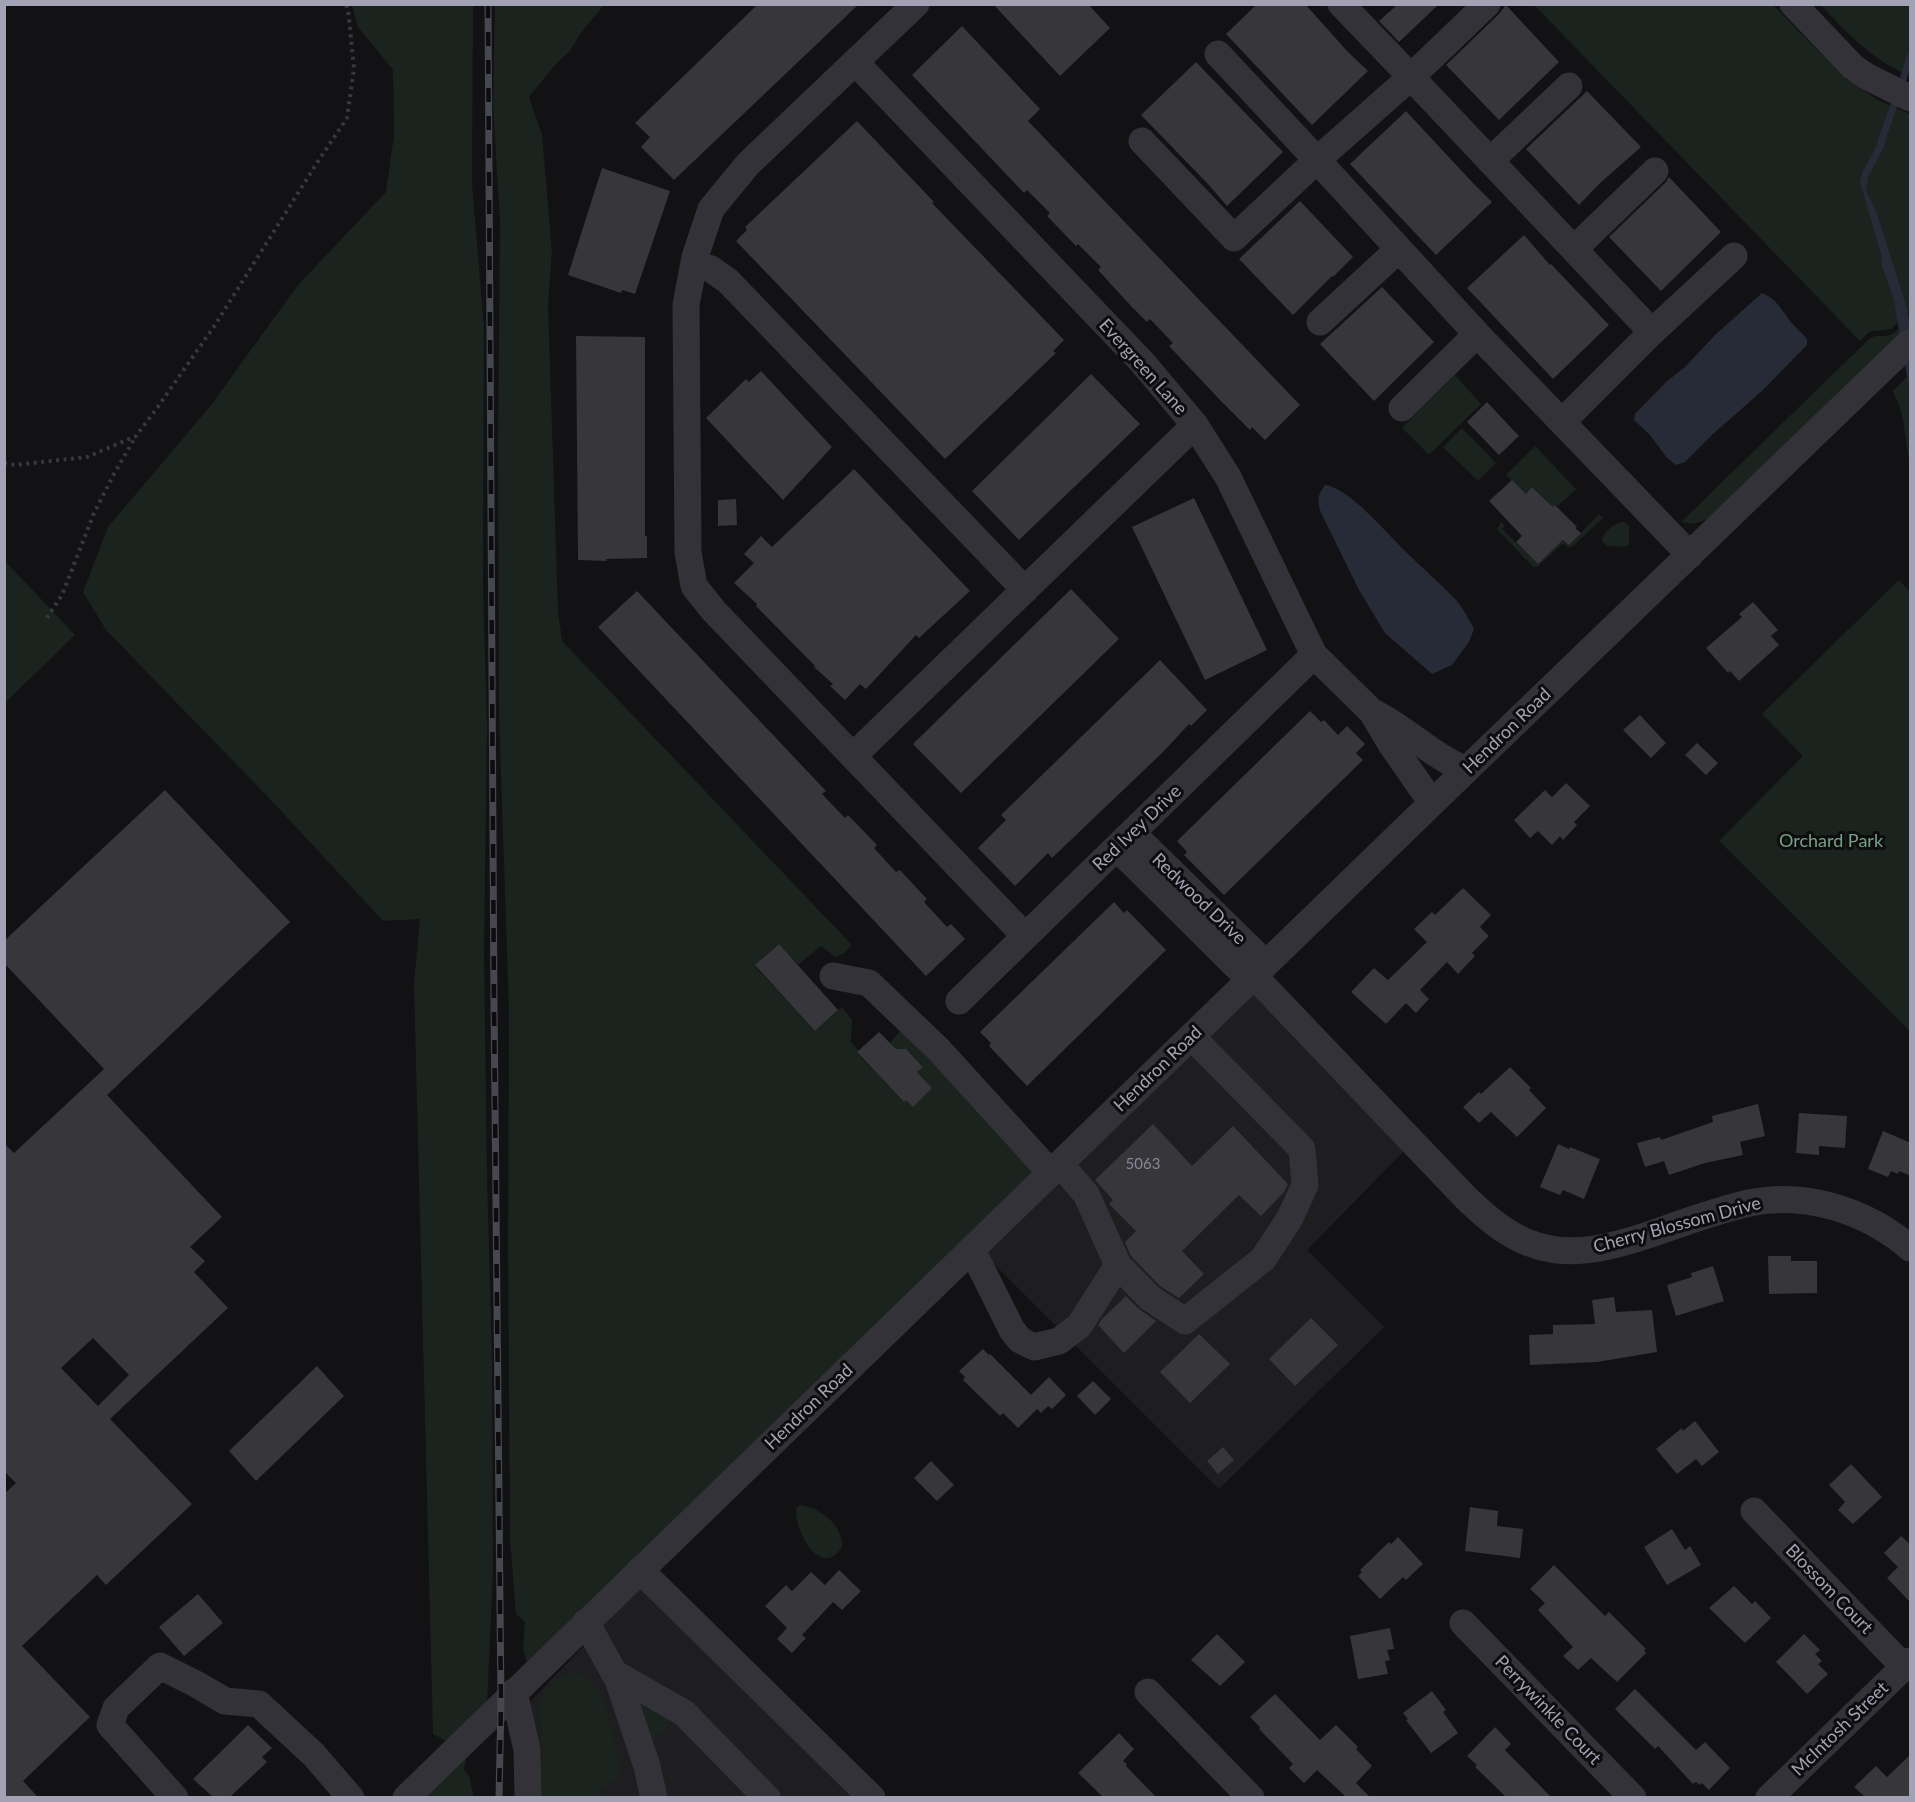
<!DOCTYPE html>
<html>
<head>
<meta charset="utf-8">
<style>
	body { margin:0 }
	#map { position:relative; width:1915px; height:1802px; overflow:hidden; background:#121113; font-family:Lato,sans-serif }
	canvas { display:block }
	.frame { position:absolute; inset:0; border:6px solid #a2a2b4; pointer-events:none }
</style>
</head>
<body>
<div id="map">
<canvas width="1915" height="1802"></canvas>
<div class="frame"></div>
</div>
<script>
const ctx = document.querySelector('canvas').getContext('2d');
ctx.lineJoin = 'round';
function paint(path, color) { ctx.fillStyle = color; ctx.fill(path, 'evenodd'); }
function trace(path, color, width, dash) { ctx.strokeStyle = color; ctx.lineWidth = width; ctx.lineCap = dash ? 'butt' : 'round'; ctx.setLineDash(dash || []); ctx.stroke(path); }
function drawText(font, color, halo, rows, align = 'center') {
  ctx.font = font + ' Lato,sans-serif'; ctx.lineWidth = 6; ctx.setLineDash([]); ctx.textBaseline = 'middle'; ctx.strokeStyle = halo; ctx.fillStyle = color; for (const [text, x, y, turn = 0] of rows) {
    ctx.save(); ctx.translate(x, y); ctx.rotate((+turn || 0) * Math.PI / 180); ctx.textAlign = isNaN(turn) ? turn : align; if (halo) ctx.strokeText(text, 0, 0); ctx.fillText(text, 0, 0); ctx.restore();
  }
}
paint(new Path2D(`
	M 1271,977 L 1413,1142 L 1307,1250 L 1384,1327 L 1219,1489 L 984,1254 Z
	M 650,1577 L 882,1798 L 517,1798 L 524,1708 Z`), '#1e1d20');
paint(new Path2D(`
	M 352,5 L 473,5 L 472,183 L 484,328 L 483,589 L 487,725 L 484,953 L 487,1174 L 492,1360 L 493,1572 L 487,1706 L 448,1742 L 433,1734 L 414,984 L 420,919 L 383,921 L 270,799 L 106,630 L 83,592 L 108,527 L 212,404 L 297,286 L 386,192 L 394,135 L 393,70 L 358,27 Z
	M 495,5 L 604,5 L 584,29 L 568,53 L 555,65 L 529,97 L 542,135 L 552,252 L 548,305 L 558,611 L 562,641 L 852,945 L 844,953 L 836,957 L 821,946 L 798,965 L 778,944 L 755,966 L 815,1031 L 842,1007 L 852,1020 L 851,1042 L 859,1051 L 857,1053 L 904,1102 L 906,1100 L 913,1107 L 932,1088 L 917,1072 L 923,1066 L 909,1052 L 896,1049 L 890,1043 L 900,1031 L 1042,1169 L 527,1663 L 523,1648 L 525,1622 L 516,1614 L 510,1540 L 508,1242 L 509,1011 L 499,715 L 498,447 L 500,219 L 493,108 Z
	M 1534,5 L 1773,5 L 1846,79 L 1878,100 L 1910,114 L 1910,311 L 1891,329 L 1869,332 L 1860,341 Z
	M 1821,5 L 1910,5 L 1910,76 C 1873,61 1848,34 1821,5 Z
	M 1910,317 L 1910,324 L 1713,517 L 1694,524 L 1681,522 L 1868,340 C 1875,334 1879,337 1887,336 C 1896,334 1904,323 1910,317 Z
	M 1455,375 L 1481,404 L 1429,455 L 1402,428 Z
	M 1907,376 L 1910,385 L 1910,468 L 1903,420 L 1899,405 L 1893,391 Z
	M 1462,428 L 1496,463 L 1478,481 L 1443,447 Z
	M 1535,446 L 1576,489 L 1558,506 L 1556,504 L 1553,507 L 1533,487 L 1526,494 L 1506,475 Z
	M 1599,514 L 1603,518 L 1573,546 L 1568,548 L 1564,544 L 1561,545 L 1537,567 L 1533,567 L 1497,529 L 1501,522 L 1505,526 L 1502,529 L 1538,564 L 1563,540 L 1569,545 Z
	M 1620,522 L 1624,522 L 1629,526 L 1629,544 C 1623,549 1623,546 1616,546 C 1608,547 1605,548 1602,539 C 1605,532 1612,525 1620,522 Z
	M 5,561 L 75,635 L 5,703 Z
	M 1899,580 L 1910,592 L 1910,1031 L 1719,841 L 1803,756 L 1762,714 Z
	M 800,1505 C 821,1508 843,1525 842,1547 C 820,1582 791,1525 797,1507 Z
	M 576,1672 L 594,1684 L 604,1699 L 622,1773 L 595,1797 L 536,1798 L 537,1780 L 542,1761 L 540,1701 C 547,1686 559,1675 576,1672 Z
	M 637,1695 L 662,1712 L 672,1722 L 643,1750 Z
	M 466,1758 L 464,1769 L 469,1776 L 474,1797 L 424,1798 Z`), '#1b231e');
paint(new Path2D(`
	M 1882,136 L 1886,136 L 1885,143 L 1878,159 L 1868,176 L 1866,190 L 1877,214 L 1908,312 L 1910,329 L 1910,385 L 1908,382 L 1894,300 L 1882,266 L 1881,254 L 1860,182 L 1863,171 Z
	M 1762,293 C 1776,298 1782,310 1790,321 C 1795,327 1802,333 1807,339 L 1807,345 L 1762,391 L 1713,434 L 1685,462 L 1676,465 L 1667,458 L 1650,435 L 1634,420 L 1635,414 L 1666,382 L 1685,367 L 1716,334 Z
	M 1325,485 C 1348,487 1386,532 1403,549 C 1421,567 1440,583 1457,601 C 1464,610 1469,619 1474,629 L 1469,642 L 1452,665 L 1432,674 L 1385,633 L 1359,590 L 1321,513 C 1317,501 1317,496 1325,485 Z`), '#272b37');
trace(new Path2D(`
	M 1901,85 L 1910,57
	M 1881,142 L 1896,99`), '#272b37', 7);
paint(new Path2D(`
	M 758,4 L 859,4 L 674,180 L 641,147 L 650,137 L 635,123 Z
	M 993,4 L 1088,4 L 1110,28 L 1060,76 Z
	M 1257,4 L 1305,4 L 1347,51 L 1368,71 L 1312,125 L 1226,34 Z
	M 1398,4 L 1439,4 L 1399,42 L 1379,21 Z
	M 1506,5 L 1559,62 L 1499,120 L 1446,65 L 1498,15 Z
	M 962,26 L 1040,109 L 1028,121 L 1300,405 L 1265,440 L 1252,427 L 1250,430 L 1220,400 L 1169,346 L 1173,343 L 1150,319 L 1147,322 L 1131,306 L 1098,270 L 1101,267 L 1078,244 L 1076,246 L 1047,216 L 1050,213 L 1027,190 L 1024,193 L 912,75 Z
	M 1196,62 L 1283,152 L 1227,206 L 1208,184 L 1141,115 Z
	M 1587,91 L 1641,147 L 1599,184 L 1579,205 L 1526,149 Z
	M 1406,111 L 1472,182 L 1492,202 L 1436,255 L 1350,164 Z
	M 857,121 L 934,202 L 932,203 L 1064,340 L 1053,351 L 1056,353 L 945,459 L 736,241 L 747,230 L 745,227 Z
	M 602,168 L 670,191 L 635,294 L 622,290 L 621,293 L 568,275 Z
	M 1669,177 L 1721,232 L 1661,291 L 1609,237 L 1666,182 Z
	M 1300,201 L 1353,257 L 1333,277 L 1332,276 L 1293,315 L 1239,259 Z
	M 1524,235 L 1550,265 L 1551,264 L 1609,325 L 1553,379 L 1467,288 Z
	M 1382,287 L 1434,342 L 1374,401 L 1320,344 Z
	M 576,336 L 645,337 L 645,536 L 647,536 L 647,558 L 606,559 L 607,561 L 578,560 Z
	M 761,371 L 832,447 L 783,500 L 706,418 L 746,379 L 749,382 Z
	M 1091,374 L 1140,424 L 1019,540 L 972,491 Z
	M 1487,402 L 1519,436 L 1499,455 L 1467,422 Z
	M 854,469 L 970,591 L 919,638 L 916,635 L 866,689 L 860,684 L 845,700 L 830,686 L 833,684 L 814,667 L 815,666 L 756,606 L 757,604 L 734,583 L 754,563 L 744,554 L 761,536 L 772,547 Z
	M 1512,480 L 1526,494 L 1532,487 L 1553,507 L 1555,505 L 1577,527 L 1575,528 L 1581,533 L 1569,545 L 1563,540 L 1538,564 L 1516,542 L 1522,536 L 1489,501 Z
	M 1194,498 L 1267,650 L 1205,680 L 1132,527 Z
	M 736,499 L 737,525 L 718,526 L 718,500 Z
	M 1071,589 L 1119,639 L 961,793 L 913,744 Z
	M 637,591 L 826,791 L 822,794 L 845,818 L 848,815 L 877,845 L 874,848 L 896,872 L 900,870 L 927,899 L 924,902 L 947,927 L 951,924 L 965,939 L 926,976 L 598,627 Z
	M 1753,602 L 1778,630 L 1771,636 L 1779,645 L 1739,681 L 1730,671 L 1728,673 L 1706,648 L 1742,617 L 1739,614 Z
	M 1160,660 L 1207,710 L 1191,726 L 1189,724 L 1163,752 L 1052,858 L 1048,853 L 1015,886 L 978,848 L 1006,820 L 1001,815 Z
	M 1310,711 L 1321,722 L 1324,720 L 1338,735 L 1347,726 L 1365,744 L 1356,753 L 1363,760 L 1224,895 L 1184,855 L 1187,852 L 1177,841 Z
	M 1640,715 L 1666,743 L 1651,758 L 1623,730 Z
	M 1697,743 L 1718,763 L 1706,775 L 1685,755 Z
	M 1566,783 L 1590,806 L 1574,822 L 1577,825 L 1563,840 L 1560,836 L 1552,845 L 1538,831 L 1530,838 L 1514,820 L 1545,790 L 1552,797 Z
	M 165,790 L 290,922 L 107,1095 L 222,1217 L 190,1247 L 205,1261 L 194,1272 L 228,1308 L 110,1419 L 192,1504 L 106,1585 L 97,1575 L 22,1646 L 90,1717 L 23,1781 L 38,1797 L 4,1797 L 4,1494 L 16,1483 L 4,1471 L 4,1143 L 14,1153 L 104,1069 L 4,963 L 4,941 ZM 93,1338 L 129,1375 L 98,1406 L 61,1368 Z
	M 1463,888 L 1491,915 L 1480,927 L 1489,936 L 1472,953 L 1475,956 L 1458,974 L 1447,962 L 1420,990 L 1429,999 L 1416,1013 L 1406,1003 L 1386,1024 L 1351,992 L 1374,968 L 1388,980 L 1427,942 L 1414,929 L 1432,912 L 1435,915 Z
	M 1114,902 L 1124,913 L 1127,910 L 1166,950 L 1027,1086 L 989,1046 L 991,1043 L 980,1032 Z
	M 779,944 L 838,1010 L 815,1031 L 755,965 Z
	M 879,1032 L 896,1049 L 906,1049 L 923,1067 L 917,1072 L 932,1088 L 913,1107 L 906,1100 L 904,1102 L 857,1052 Z
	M 1510,1067 L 1531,1088 L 1529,1090 L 1546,1108 L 1517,1137 L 1491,1112 L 1479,1123 L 1463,1107 L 1479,1092 L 1481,1094 Z
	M 1758,1104 L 1765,1136 L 1740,1142 L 1743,1155 L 1705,1163 L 1669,1175 L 1664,1161 L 1645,1167 L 1637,1143 L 1660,1137 L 1661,1140 L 1713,1122 L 1712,1116 Z
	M 1799,1113 L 1847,1116 L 1845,1148 L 1819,1146 L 1819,1155 L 1796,1153 Z
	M 1153,1124 L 1192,1166 L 1233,1126 L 1288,1184 L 1284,1192 L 1261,1216 L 1239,1195 L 1182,1251 L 1204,1274 L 1179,1298 L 1160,1286 L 1131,1256 L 1125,1242 L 1136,1231 L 1109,1204 L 1113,1200 L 1095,1180 Z
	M 1883,1131 L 1911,1143 L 1911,1176 L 1899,1171 L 1898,1174 L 1891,1171 L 1888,1177 L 1868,1169 Z
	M 1558,1144 L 1569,1149 L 1570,1147 L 1600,1159 L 1584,1199 L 1563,1190 L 1560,1195 L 1540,1187 Z
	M 1768,1256 L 1791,1256 L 1791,1261 L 1817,1261 L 1817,1293 L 1769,1294 Z
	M 1713,1266 L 1724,1301 L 1676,1316 L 1667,1285 L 1692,1277 L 1691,1273 Z
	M 1126,1296 L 1139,1309 L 1156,1321 L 1124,1353 L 1098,1325 L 1102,1319 Z
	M 1614,1297 L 1616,1312 L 1652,1310 L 1657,1352 L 1597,1362 L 1530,1365 L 1529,1335 L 1553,1334 L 1553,1325 L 1595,1324 L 1592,1300 Z
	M 1311,1318 L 1338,1345 L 1295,1386 L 1269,1359 Z
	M 1199,1334 L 1230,1364 L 1190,1403 L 1160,1372 Z
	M 983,1349 L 989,1355 L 990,1354 L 1031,1395 L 1049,1377 L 1066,1395 L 1052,1409 L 1048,1406 L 1041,1413 L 1037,1409 L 1018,1428 L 1003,1413 L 1000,1416 L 963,1380 L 965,1377 L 959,1371 Z
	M 317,1366 L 344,1396 L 256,1481 L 229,1451 Z
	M 1093,1381 L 1111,1399 L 1095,1415 L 1077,1396 Z
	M 1695,1421 L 1719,1452 L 1702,1466 L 1696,1459 L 1677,1474 L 1656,1449 L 1682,1428 L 1683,1431 Z
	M 1223,1447 L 1234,1460 L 1218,1474 L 1207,1461 Z
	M 931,1461 L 954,1485 L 937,1501 L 914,1478 Z
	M 1851,1464 L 1882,1497 L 1853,1524 L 1838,1510 L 1845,1502 L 1829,1485 Z
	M 1470,1507 L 1498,1511 L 1497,1526 L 1523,1529 L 1520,1558 L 1465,1551 Z
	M 1672,1529 L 1685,1550 L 1690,1546 L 1701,1565 L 1667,1585 L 1644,1547 Z
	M 1901,1536 L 1911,1545 L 1911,1603 L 1887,1578 L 1898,1567 L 1884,1553 Z
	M 1398,1537 L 1423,1564 L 1406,1580 L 1403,1577 L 1380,1599 L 1358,1576 L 1362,1572 L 1360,1570 L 1389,1542 L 1391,1544 Z
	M 1554,1565 L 1605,1616 L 1609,1612 L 1646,1649 L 1644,1651 L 1646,1653 L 1617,1682 L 1591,1658 L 1578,1670 L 1563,1656 L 1573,1647 L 1538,1610 L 1545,1603 L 1530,1589 Z
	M 839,1570 L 861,1591 L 842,1610 L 833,1602 L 802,1635 L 806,1638 L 792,1653 L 777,1639 L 787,1628 L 765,1606 L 786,1585 L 792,1591 L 811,1572 L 825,1585 Z
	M 1734,1586 L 1752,1604 L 1755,1601 L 1771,1618 L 1745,1643 L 1709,1608 Z
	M 198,1594 L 223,1623 L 184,1656 L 159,1627 Z
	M 1390,1628 L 1394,1649 L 1387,1650 L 1390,1660 L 1385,1661 L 1388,1674 L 1358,1679 L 1350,1636 Z
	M 1217,1634 L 1245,1662 L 1220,1686 L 1191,1660 Z
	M 1804,1634 L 1820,1650 L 1815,1654 L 1822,1661 L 1818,1664 L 1828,1674 L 1807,1694 L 1776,1662 Z
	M 1635,1689 L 1696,1750 L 1705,1742 L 1730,1768 L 1709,1790 L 1702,1783 L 1700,1785 L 1696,1782 L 1693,1784 L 1658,1746 L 1655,1749 L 1615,1709 Z
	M 1432,1691 L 1446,1710 L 1443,1712 L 1458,1733 L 1431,1753 L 1406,1720 L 1408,1719 L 1403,1713 Z
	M 1275,1694 L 1320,1740 L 1336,1725 L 1358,1747 L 1356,1749 L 1372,1766 L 1356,1783 L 1370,1797 L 1346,1797 L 1317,1770 L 1304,1783 L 1289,1768 L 1293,1764 L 1259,1729 L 1260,1727 L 1250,1717 Z
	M 248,1725 L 272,1748 L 262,1757 L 267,1762 L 230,1797 L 213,1797 L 193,1779 Z
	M 1495,1727 L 1511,1744 L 1505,1750 L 1551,1797 L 1506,1797 L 1475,1767 L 1477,1765 L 1467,1756 Z
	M 1119,1733 L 1134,1749 L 1123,1761 L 1127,1764 L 1126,1766 L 1156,1797 L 1103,1797 L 1078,1773 Z
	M 1911,1754 L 1911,1797 L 1865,1797 L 1854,1787 L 1876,1766 L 1887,1777 Z`), '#36363b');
trace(new Path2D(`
	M 4,463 L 15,465 L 87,457 L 136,436 L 157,408 L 215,325 L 315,166 L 347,118 L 354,68 L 348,9 L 346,4
	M 47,618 L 62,595 L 94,513 L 114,474 L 136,436`), '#38383f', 4, [3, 4.5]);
trace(new Path2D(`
	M 916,4 L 748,164 L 711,209 L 695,257 L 686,305 L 688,552 L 694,586 L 713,610 L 1025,936
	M 1341,4 L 1411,77 L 1487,4
	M 1793,4 L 1853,67 L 1866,76 L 1910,98
	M 856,63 L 1142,362 L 1195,425 L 1228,477 L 1314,655 L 1372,712 L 1391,744 L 1432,803
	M 1142,141 L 1234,238 L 1317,160 L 1218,54
	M 1490,161 L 1569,86
	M 1574,249 L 1655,171
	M 694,264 L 711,269 L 728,281 L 1025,590
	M 1320,322 L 1399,249
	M 1652,332 L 1411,77 L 1317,160 L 1477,334 L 1690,555
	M 1402,408 L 1477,334
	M 1562,422 L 1652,332 L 1734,256
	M 1373,712 C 1407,729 1432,756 1466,770
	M 853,756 L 1195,425
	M 1132,833 L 1266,964
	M 1117,848 L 1250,980
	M 833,976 L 869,983 L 939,1050 L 1051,1173
	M 1254,976 L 1467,1199 C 1488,1219 1510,1238 1538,1246 C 1574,1257 1611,1247 1645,1236 C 1680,1224 1714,1211 1749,1203 C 1806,1191 1867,1211 1910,1248
	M 959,1001 L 1314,655
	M 1060,1164 L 1086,1194 L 1118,1265 L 1150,1298 L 1185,1321 L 1263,1259 L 1290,1218 L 1305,1185 L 1302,1149 L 1192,1037
	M 972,1250 L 1012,1330 L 1020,1340 L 1034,1347 L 1059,1341 L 1079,1326 L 1118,1265
	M 1754,1511 L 1904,1667
	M 640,1570 L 872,1798
	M 586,1622 L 618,1680 L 647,1766 L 654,1798
	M 1463,1623 L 1633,1798
	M 614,1673 L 684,1713 L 767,1798
	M 514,1692 L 527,1750 L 528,1798
	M 1148,1692 L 1251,1798
	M 175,1798 L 110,1725 L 116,1708 L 160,1666 L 196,1684 L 225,1701 L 259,1704 L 314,1755 L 351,1798
	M 406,1798 L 1432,803 L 1910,342
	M 1769,1798 L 1910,1661`), '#333238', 27);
const rail = new Path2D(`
	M 488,4 L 494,1005 L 501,1704 L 499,1798`);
trace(rail, '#47474f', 7);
trace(rail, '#0d0c0e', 4.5, [14]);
drawText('15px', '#878796', null, [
	["5063",1143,1164]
]);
drawText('18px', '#a2a2b4', '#0d0c0e', [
	["Evergreen Lane",1143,367,48],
	["Hendron Road",1507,731,-44],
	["Red Ivey Drive",1137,828,-44],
	["Redwood Drive",1199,899,44],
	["Hendron Road",1158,1069,-44],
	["Cherry Blossom Drive",1677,1225,-15],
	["Hendron Road",809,1407,-44],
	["Blossom Court",1829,1589,46],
	["Perrywinkle Court",1548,1710,46],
	["McIntosh Street",1840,1729,-44]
]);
drawText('18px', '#77a187', '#0d0c0e', [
	["Orchard Park",1831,841]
]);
</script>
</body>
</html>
